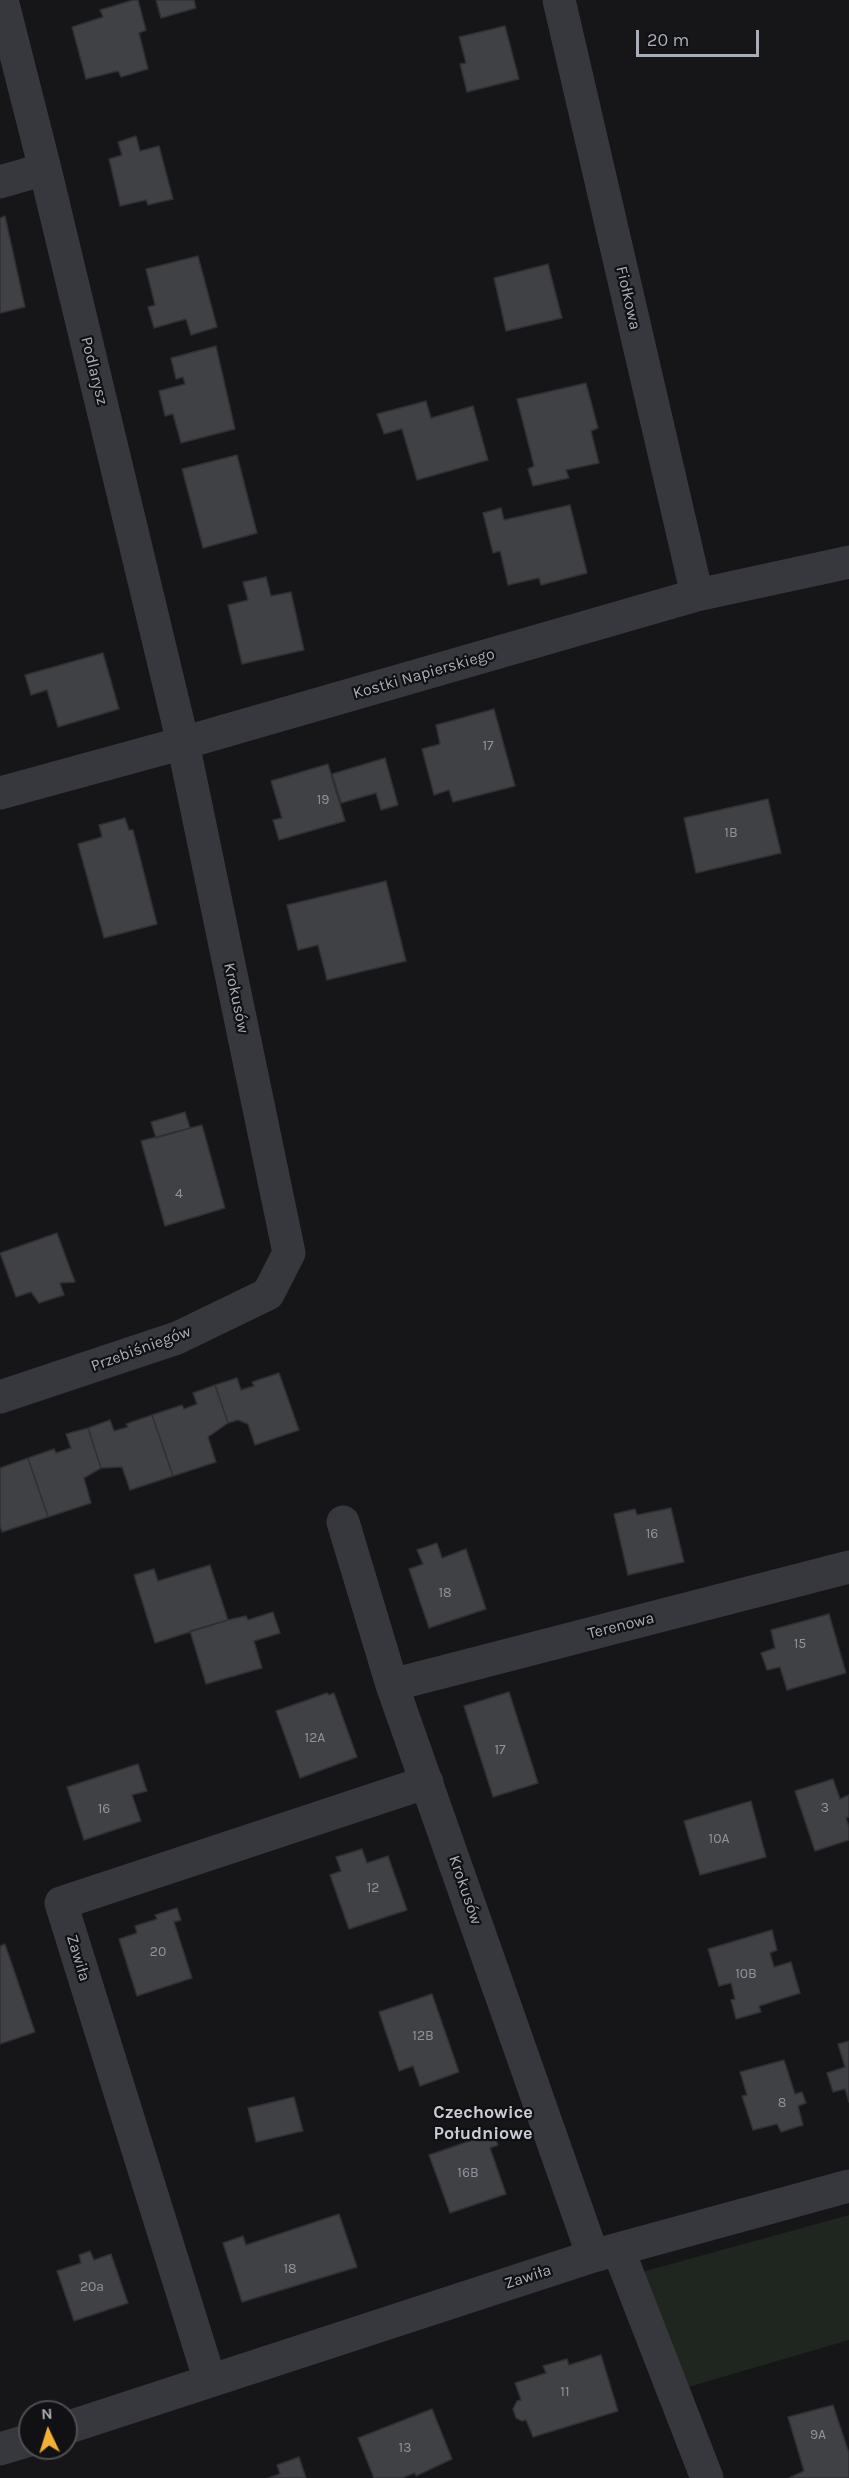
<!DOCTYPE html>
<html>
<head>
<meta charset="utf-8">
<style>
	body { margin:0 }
	#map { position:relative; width:849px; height:2478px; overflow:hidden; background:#161618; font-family:Karla,sans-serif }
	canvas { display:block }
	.north { position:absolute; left:18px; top:2400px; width:60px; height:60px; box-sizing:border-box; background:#111113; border:2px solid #4d4f55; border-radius:50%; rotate:356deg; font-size:16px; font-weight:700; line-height:24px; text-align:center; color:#a8adb8 }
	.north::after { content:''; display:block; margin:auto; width:21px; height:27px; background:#f2b134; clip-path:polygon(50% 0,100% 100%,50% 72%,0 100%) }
	.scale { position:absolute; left:636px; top:30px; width:123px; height:27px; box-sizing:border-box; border:3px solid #a8adb8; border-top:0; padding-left:8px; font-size:18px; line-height:21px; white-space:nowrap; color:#a8adb8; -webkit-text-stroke:4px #111113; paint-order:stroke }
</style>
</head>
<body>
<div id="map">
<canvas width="849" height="2478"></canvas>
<div class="north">N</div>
<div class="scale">20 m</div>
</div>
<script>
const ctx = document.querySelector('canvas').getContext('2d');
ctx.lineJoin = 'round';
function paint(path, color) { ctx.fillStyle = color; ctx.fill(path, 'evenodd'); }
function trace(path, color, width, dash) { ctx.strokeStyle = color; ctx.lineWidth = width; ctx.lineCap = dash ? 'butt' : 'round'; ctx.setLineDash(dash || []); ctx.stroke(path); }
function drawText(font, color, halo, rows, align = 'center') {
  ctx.font = font + ' Karla,sans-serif'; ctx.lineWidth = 4.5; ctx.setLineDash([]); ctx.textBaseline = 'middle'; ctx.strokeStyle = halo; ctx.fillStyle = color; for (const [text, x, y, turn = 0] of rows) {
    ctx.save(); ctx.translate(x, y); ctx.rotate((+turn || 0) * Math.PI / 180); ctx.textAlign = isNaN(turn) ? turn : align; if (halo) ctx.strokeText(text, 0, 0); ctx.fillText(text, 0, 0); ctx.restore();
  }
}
paint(new Path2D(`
	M 849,2215 L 849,2340 L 688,2387 L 642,2272 Z`), '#1e261f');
const building = new Path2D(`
	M 133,0 L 138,0 L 146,30 L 139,33 L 148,69 L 121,77 L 118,71 L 86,79 L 72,27 L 103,17 L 100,10 Z
	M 156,0 L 194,0 L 196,8 L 161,18 Z
	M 505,26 L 519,79 L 467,92 L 460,64 L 466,63 L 459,37 Z
	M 136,136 L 140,151 L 159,146 L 173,199 L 148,205 L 146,200 L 120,206 L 109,159 L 122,155 L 118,142 Z
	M 5,216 L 25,307 L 0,313 L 0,218 Z
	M 198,256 L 217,327 L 191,335 L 186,319 L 154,328 L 148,307 L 155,305 L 146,269 Z
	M 548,264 L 562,318 L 506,331 L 494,278 Z
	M 216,346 L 235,429 L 181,443 L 173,414 L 165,416 L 159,391 L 185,384 L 183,377 L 176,379 L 171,358 Z
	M 586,383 L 598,428 L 591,431 L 599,463 L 566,470 L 569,478 L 533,486 L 528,469 L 534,466 L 517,399 Z
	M 426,401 L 431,418 L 473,406 L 488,460 L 417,480 L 402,429 L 384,434 L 377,414 Z
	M 237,455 L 257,533 L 203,548 L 182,469 Z
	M 570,505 L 587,573 L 541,585 L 539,578 L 508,585 L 500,551 L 493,553 L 483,513 L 501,508 L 504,520 Z
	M 266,577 L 271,596 L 291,592 L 304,650 L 242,664 L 228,605 L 248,600 L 243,582 Z
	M 103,653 L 119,709 L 58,727 L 47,690 L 31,695 L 25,675 Z
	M 494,709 L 515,786 L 453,802 L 449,790 L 434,795 L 422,749 L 440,744 L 436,725 Z
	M 385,758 L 398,805 L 381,810 L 376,793 L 341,803 L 332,774 Z
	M 328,764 L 345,821 L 279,840 L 273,820 L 282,818 L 271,781 Z
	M 768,799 L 781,853 L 696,873 L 684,818 Z
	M 125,818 L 129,830 L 133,830 L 157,924 L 104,938 L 78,844 L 102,837 L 99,825 Z
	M 386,881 L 406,961 L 327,980 L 318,945 L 298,950 L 287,905 Z
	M 185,1112 L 190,1128 L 156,1138 L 151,1122 Z
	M 202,1125 L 225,1208 L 165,1226 L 141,1141 Z
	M 57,1233 L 75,1282 L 60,1283 L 64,1295 L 39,1303 L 31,1292 L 16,1297 L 0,1253 Z
	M 279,1373 L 299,1430 L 255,1445 L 248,1424 L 238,1420 L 228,1423 L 215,1385 L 237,1378 L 241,1390 L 254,1386 L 252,1382 Z
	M 215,1385 L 228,1423 L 208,1437 L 216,1462 L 173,1476 L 152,1415 L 182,1405 L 184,1409 L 197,1404 L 193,1393 Z
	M 152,1415 L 173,1476 L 130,1490 L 122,1467 L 101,1468 L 88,1428 L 110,1420 L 114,1431 L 128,1427 L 126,1424 Z
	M 88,1428 L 101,1468 L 84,1478 L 91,1503 L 48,1517 L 28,1458 L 54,1449 L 56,1453 L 71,1448 L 66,1434 Z
	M 28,1458 L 48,1517 L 2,1532 L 0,1525 L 0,1468 Z
	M 671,1508 L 684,1562 L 628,1575 L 614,1514 L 635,1509 L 637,1515 Z
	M 437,1543 L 442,1558 L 466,1549 L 486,1609 L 429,1628 L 409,1569 L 423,1564 L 417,1550 Z
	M 210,1565 L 228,1620 L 155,1643 L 134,1575 L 154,1569 L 158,1581 Z
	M 273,1612 L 280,1633 L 254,1641 L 262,1668 L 206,1684 L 190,1631 L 228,1620 L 246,1616 L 248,1620 Z
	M 829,1614 L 846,1673 L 787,1690 L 780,1667 L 767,1670 L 761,1653 L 775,1648 L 771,1630 Z
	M 509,1692 L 538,1783 L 493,1797 L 464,1706 Z
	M 327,1693 L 329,1695 L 334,1693 L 357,1757 L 300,1778 L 276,1711 Z
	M 138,1764 L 147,1791 L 132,1795 L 141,1821 L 84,1840 L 67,1787 Z
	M 833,1779 L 840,1799 L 849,1795 L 849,1817 L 846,1818 L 849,1827 L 849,1840 L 815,1851 L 795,1791 Z
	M 751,1801 L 766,1857 L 700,1875 L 684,1821 Z
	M 362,1849 L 367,1863 L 388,1856 L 407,1910 L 349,1929 L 330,1875 L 341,1871 L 336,1857 Z
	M 177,1908 L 181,1920 L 174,1922 L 192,1978 L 137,1996 L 119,1939 L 137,1933 L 135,1926 L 157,1919 L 155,1915 Z
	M 772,1930 L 777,1950 L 770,1953 L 774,1967 L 791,1962 L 800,1993 L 759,2006 L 761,2012 L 736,2019 L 731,2000 L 735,1999 L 731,1983 L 719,1986 L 708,1949 Z
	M 5,1944 L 35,2032 L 0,2044 L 0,1946 Z
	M 432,1994 L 459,2072 L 420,2086 L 413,2066 L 399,2071 L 379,2012 Z
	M 849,2041 L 849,2102 L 845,2089 L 833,2092 L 827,2073 L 845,2067 L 838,2044 Z
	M 784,2060 L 795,2094 L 802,2092 L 806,2103 L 798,2106 L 803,2125 L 781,2132 L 777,2124 L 753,2130 L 742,2096 L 747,2095 L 740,2072 Z
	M 294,2097 L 303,2131 L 256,2142 L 248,2108 Z
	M 493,2133 L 498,2145 L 490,2148 L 506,2194 L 450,2213 L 429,2155 Z
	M 339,2214 L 357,2267 L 242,2302 L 223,2243 L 243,2236 L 246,2245 Z
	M 90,2251 L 94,2260 L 111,2254 L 128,2303 L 74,2321 L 57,2271 L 81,2263 L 79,2255 Z
	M 601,2355 L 618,2411 L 533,2437 L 526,2420 L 522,2421 L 516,2418 L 513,2409 L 517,2401 L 521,2400 L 515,2383 L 546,2373 L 543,2366 L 567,2359 L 569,2365 Z
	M 833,2405 L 849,2453 L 849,2478 L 789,2478 L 804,2471 L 788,2417 Z
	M 432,2409 L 452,2459 L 416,2476 L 415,2473 L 402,2478 L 374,2478 L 358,2438 Z
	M 299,2457 L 306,2478 L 268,2478 L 280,2474 L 277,2465 Z`);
paint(building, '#404145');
trace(building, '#303034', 1.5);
trace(new Path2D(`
	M 559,0 L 697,595
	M 0,182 L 45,169
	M 0,793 L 183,743 L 697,595 L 849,562
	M 0,1397 L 177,1338 L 268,1294 L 289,1253 L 183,743 L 45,169 L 2,0
	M 343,1522 L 392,1685 L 593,2256
	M 392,1685 L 849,1567
	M 618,2249 L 707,2478
	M 210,2381 L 61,1903 L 427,1782
	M 66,2428 L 593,2256 L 849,2186
	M 0,2449 L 30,2440`), '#37383d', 33);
drawText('14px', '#8e929b', null, [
	["17",488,746],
	["19",323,800],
	["1B",731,833],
	["4",179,1194],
	["16",652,1534],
	["18",445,1593],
	["15",800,1644],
	["12A",315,1738],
	["17",500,1750],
	["3",825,1808],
	["16",104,1809],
	["10A",719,1839],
	["12",373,1888],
	["20",158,1952],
	["10B",746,1974],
	["12B",423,2036],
	["8",782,2103],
	["16B",468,2173],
	["18",290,2269],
	["20a",92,2287],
	["11",565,2392],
	["9A",818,2435],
	["13",405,2448]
]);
drawText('16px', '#a8adb8', '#111113', [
	["Fiołkowa",628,298,77],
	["Podlarysz",94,371,76],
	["Kostki Napierskiego",424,674,-16],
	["Krokusów",236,998,78],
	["Przebiśniegów",141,1349,-20],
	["Terenowa",621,1626,-14],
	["Krokusów",465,1890,71],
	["Zawiła",78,1958,73],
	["Zawiła",528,2277,-18]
]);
drawText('bold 18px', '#c9ccd4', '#111113', [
	["Czechowice",483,2113],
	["Południowe",483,2134]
]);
</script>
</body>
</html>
